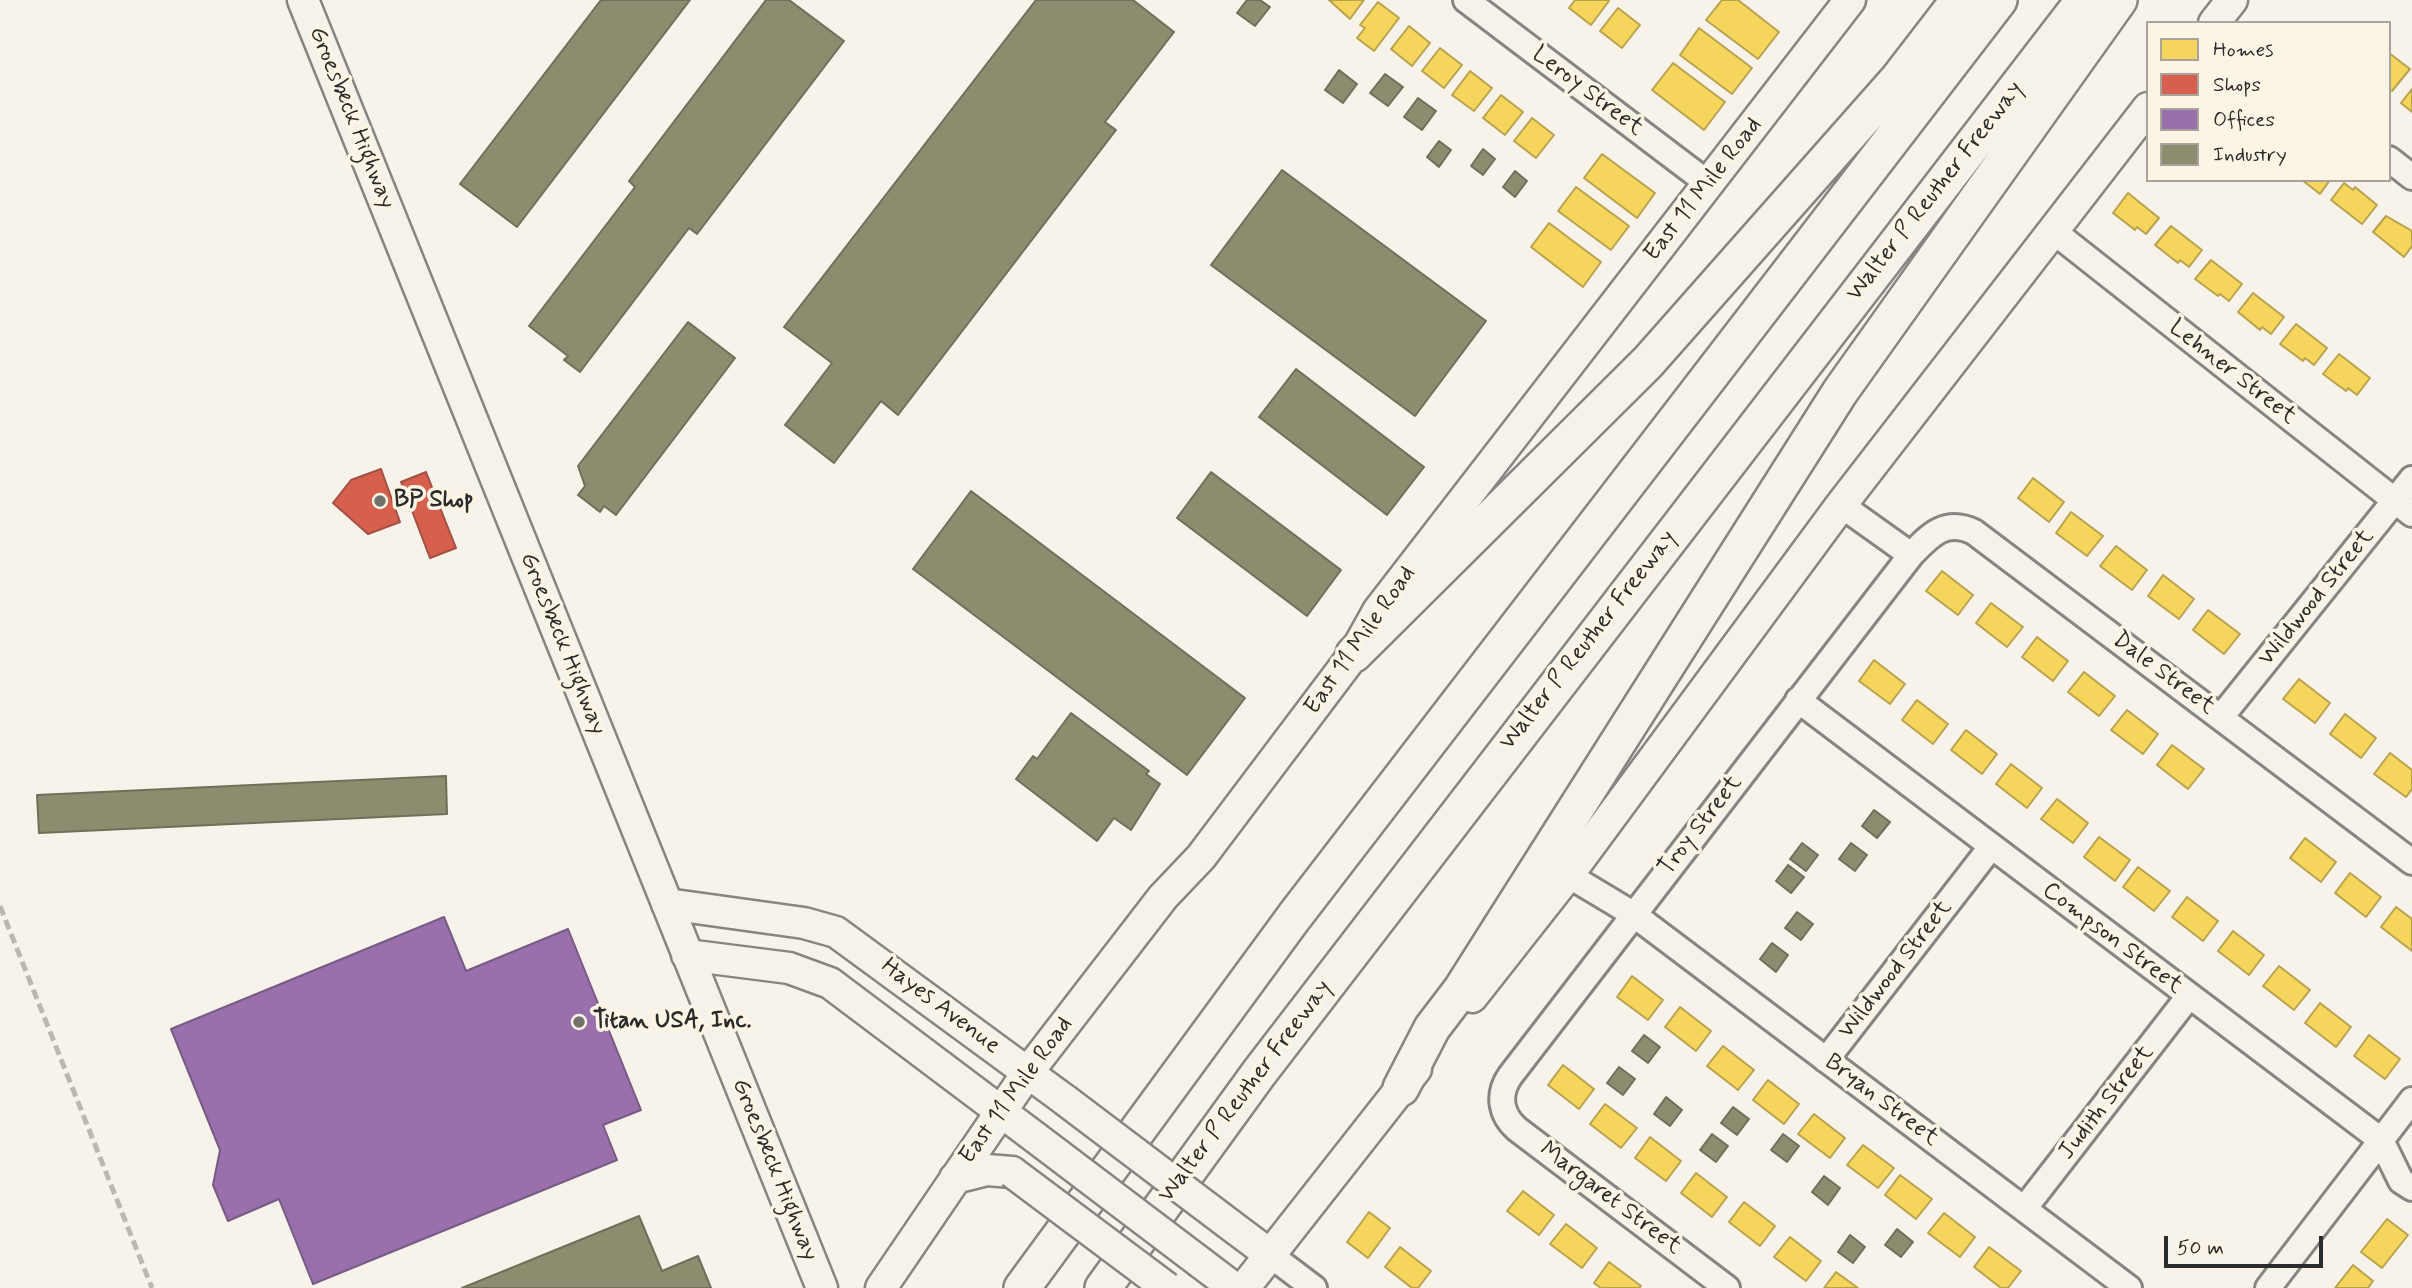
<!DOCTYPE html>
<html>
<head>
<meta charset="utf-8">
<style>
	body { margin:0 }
	#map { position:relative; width:2412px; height:1288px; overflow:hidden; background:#f7f3ea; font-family:Mynerve,sans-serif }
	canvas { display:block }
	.legend { position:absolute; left:2146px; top:21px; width:245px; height:161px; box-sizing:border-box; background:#fcf5e5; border:2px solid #a8a49b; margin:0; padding:9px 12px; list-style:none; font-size:21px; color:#2b2b2b }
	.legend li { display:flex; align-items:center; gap:14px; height:35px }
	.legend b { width:35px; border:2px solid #a8a49b }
	.scale { position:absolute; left:2164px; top:1236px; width:159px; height:32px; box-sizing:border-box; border:4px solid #2b2b2b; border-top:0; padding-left:9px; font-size:21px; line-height:24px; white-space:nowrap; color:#2b2b2b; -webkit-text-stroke:5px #fcf5e5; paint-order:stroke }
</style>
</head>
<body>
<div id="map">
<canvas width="2412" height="1288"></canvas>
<ul class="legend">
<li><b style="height:19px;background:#f6d55c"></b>Homes</li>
<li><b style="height:19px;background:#d6604d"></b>Shops</li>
<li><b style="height:19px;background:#9970ab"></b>Offices</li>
<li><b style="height:19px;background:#8c8c6e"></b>Industry</li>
</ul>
<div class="scale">50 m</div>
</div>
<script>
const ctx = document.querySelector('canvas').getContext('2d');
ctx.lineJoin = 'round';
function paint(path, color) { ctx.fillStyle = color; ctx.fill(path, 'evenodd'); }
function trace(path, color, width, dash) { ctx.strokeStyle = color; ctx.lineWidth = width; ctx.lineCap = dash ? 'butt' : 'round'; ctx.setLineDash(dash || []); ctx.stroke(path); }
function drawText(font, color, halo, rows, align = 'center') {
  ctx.font = font + ' Mynerve,sans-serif'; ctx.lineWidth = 7; ctx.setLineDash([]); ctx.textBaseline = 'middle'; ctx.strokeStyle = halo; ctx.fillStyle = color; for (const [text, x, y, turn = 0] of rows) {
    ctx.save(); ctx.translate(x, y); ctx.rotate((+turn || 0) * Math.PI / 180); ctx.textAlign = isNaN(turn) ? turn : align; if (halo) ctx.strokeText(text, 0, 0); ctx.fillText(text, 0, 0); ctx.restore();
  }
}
const homes = new Path2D(`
	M 1329,0 L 1364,0 L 1350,19 Z
	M 1575,0 L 1607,0 L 1609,1 L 1591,25 L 1569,8 Z
	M 1722,0 L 1738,0 L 1779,32 L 1758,59 L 1706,20 Z
	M 1378,2 L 1399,18 L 1374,51 L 1357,38 L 1365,28 L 1360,25 Z
	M 1618,8 L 1640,25 L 1622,48 L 1600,31 Z
	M 1409,26 L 1430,43 L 1412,66 L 1391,49 Z
	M 1699,28 L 1752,68 L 1732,94 L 1680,55 Z
	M 1440,48 L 1462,65 L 1444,88 L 1422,71 Z
	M 2389,53 L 2410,69 L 2392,91 L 2389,89 Z
	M 1673,63 L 1725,102 L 1704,130 L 1652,90 Z
	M 1470,71 L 1492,88 L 1474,111 L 1452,95 Z
	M 2412,89 L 2412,112 L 2401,103 Z
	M 1501,95 L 1523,112 L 1505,135 L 1483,118 Z
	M 1532,118 L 1554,135 L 1536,158 L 1514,141 Z
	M 1602,154 L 1655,193 L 1637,218 L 1584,178 Z
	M 2302,180 L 2330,180 L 2320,194 Z
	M 2344,183 L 2353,190 L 2355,187 L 2377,205 L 2362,224 L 2331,200 Z
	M 1576,187 L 1629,226 L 1611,250 L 1558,211 Z
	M 2128,193 L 2159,218 L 2146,234 L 2137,227 L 2135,230 L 2113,213 Z
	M 2386,216 L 2412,231 L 2412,246 L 2404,257 L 2373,232 Z
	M 1549,223 L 1601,262 L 1583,287 L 1531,247 Z
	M 2171,226 L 2202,250 L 2189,267 L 2180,260 L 2178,263 L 2155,245 Z
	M 2211,260 L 2242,284 L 2229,301 L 2220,294 L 2218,296 L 2195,279 Z
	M 2253,293 L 2284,317 L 2271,334 L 2262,327 L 2260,330 L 2238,312 Z
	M 2296,324 L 2327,348 L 2314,365 L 2305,358 L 2303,361 L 2280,344 Z
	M 2339,354 L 2370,378 L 2357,395 L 2348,388 L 2346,391 L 2323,374 Z
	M 2033,478 L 2064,502 L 2049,522 L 2018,498 Z
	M 2071,512 L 2103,536 L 2087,556 L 2056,533 Z
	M 2116,546 L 2147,570 L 2132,590 L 2100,566 Z
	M 1942,571 L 1973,595 L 1958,615 L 1926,591 Z
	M 2163,575 L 2194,599 L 2179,619 L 2148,596 Z
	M 1991,603 L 2023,627 L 2007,647 L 1976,623 Z
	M 2208,610 L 2240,634 L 2224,654 L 2193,630 Z
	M 2037,637 L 2068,661 L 2053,681 L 2022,657 Z
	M 1874,660 L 1905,684 L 1890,704 L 1859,681 Z
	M 2084,672 L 2115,696 L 2099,716 L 2068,692 Z
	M 2299,679 L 2330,703 L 2315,723 L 2283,699 Z
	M 1917,700 L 1948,724 L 1933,744 L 1902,720 Z
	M 2127,710 L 2158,734 L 2143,754 L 2111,730 Z
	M 2345,714 L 2376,738 L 2361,758 L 2330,734 Z
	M 1966,730 L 1997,754 L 1982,774 L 1951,750 Z
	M 2172,745 L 2204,769 L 2188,789 L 2157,765 Z
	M 2390,753 L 2412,770 L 2412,789 L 2406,797 L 2374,774 Z
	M 2011,764 L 2042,788 L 2027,808 L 1996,784 Z
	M 2057,799 L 2088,823 L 2073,843 L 2041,819 Z
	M 2099,837 L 2130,860 L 2115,881 L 2084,857 Z
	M 2305,838 L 2336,862 L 2321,882 L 2290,858 Z
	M 2138,867 L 2170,891 L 2154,911 L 2123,887 Z
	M 2350,873 L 2381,897 L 2366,917 L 2335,893 Z
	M 2187,897 L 2218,921 L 2203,941 L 2172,917 Z
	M 2396,907 L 2412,919 L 2412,951 L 2381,927 Z
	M 2233,931 L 2264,955 L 2249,975 L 2218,951 Z
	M 2279,966 L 2310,990 L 2294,1010 L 2263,986 Z
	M 1632,976 L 1663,1000 L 1648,1020 L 1617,997 Z
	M 2320,1003 L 2351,1027 L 2336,1047 L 2305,1023 Z
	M 1680,1007 L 1711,1031 L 1696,1051 L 1665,1027 Z
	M 2369,1035 L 2400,1059 L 2385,1079 L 2354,1056 Z
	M 1723,1046 L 1754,1070 L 1738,1090 L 1707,1066 Z
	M 1563,1065 L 1594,1089 L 1579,1109 L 1548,1085 Z
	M 1768,1080 L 1799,1104 L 1784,1124 L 1753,1100 Z
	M 1605,1104 L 1637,1128 L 1621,1148 L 1590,1124 Z
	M 1814,1114 L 1845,1138 L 1830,1158 L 1798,1134 Z
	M 1650,1137 L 1681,1161 L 1666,1181 L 1635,1158 Z
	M 1863,1145 L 1894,1168 L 1878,1188 L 1847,1165 Z
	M 1696,1173 L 1727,1197 L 1712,1217 L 1681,1193 Z
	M 1900,1175 L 1932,1199 L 1916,1219 L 1885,1195 Z
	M 1523,1191 L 1554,1215 L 1539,1235 L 1507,1211 Z
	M 1744,1202 L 1775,1226 L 1760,1246 L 1729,1222 Z
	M 1369,1212 L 1390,1228 L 1368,1258 L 1347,1242 Z
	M 1944,1213 L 1975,1237 L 1960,1257 L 1928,1233 Z
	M 2387,1219 L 2408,1235 L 2382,1268 L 2361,1252 Z
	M 1566,1224 L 1597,1248 L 1582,1268 L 1550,1244 Z
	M 1790,1237 L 1821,1261 L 1806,1281 L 1774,1257 Z
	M 1400,1247 L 1431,1271 L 1418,1288 L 1412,1288 L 1385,1267 Z
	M 1989,1247 L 2021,1271 L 2008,1288 L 2001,1288 L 1974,1267 Z
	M 1609,1262 L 1641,1286 L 1639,1288 L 1601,1288 L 1594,1283 Z
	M 2353,1265 L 2373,1281 L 2368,1288 L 2335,1288 Z
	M 1836,1272 L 1858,1288 L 1824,1288 Z`);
paint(homes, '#f6d55c');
trace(homes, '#b9a24d', 2);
const shops = new Path2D(`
	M 381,469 L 400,522 L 368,534 L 333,503 L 351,480 Z
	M 426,472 L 456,548 L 430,558 L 401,482 Z`);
paint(shops, '#d6604d');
trace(shops, '#a35043', 2);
const offices = new Path2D(`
	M 444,917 L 466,971 L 568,929 L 641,1110 L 603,1125 L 617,1160 L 313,1284 L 279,1199 L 228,1221 L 213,1185 L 220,1150 L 171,1029 Z`);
paint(offices, '#9970ab');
trace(offices, '#785b85', 2);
const industry = new Path2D(`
	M 601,0 L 690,0 L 517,227 L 460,184 Z
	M 766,0 L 789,0 L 844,41 L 697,234 L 689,228 L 580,372 L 564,360 L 568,356 L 529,326 L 635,187 L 629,181 Z
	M 1036,0 L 1133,0 L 1174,32 L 1105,122 L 1116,130 L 898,415 L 881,401 L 834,463 L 785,425 L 832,363 L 784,327 Z
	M 1247,0 L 1260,0 L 1270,7 L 1255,26 L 1237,13 Z
	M 1339,70 L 1357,84 L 1343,103 L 1325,90 Z
	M 1385,74 L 1403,87 L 1388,106 L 1370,93 Z
	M 1418,98 L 1436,111 L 1422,130 L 1404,117 Z
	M 1439,141 L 1451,150 L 1439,167 L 1427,157 Z
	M 1483,149 L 1495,159 L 1483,175 L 1471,166 Z
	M 1282,170 L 1486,321 L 1415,416 L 1211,265 Z
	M 1515,171 L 1527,181 L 1515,197 L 1503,187 Z
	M 688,322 L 735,358 L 616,515 L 604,506 L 600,512 L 578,495 L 585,486 L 578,466 Z
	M 1296,369 L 1424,467 L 1387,515 L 1259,417 Z
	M 1211,472 L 1341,570 L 1307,616 L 1177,518 Z
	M 971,491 L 1245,698 L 1187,775 L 913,569 Z
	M 1071,713 L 1149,771 L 1146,774 L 1160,784 L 1131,830 L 1114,818 L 1097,841 L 1016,779 L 1033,756 L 1037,759 Z
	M 446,776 L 447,814 L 39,833 L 37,795 Z
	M 1874,810 L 1890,822 L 1877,838 L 1862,826 Z
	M 1802,843 L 1818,855 L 1806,871 L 1790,859 Z
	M 1851,843 L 1867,855 L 1855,871 L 1839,859 Z
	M 1788,865 L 1804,877 L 1791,893 L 1776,881 Z
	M 1797,912 L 1813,924 L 1801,940 L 1785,928 Z
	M 1772,943 L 1788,955 L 1776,972 L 1760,959 Z
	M 1644,1035 L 1660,1047 L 1648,1063 L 1632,1051 Z
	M 1619,1067 L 1635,1079 L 1623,1095 L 1607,1083 Z
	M 1666,1097 L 1682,1110 L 1670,1126 L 1654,1114 Z
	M 1733,1107 L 1749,1119 L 1737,1135 L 1721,1123 Z
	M 1712,1134 L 1728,1146 L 1716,1162 L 1700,1150 Z
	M 1783,1134 L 1799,1146 L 1787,1162 L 1771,1150 Z
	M 1824,1176 L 1840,1188 L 1828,1205 L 1812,1192 Z
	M 639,1216 L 662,1271 L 698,1256 L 711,1288 L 462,1288 Z
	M 1897,1229 L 1913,1242 L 1901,1257 L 1885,1245 Z
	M 1850,1235 L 1865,1247 L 1853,1263 L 1838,1252 Z`);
paint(industry, '#8c8c6e');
trace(industry, '#6f6f5a', 2);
const minor = new Path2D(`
	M 1466,0 L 1709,184
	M 2389,159 L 2412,177
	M 2053,231 L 2412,514
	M 1841,505 L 1911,555
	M 1798,700 L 2381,1140 L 2401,1181 L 2412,1188
	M 2221,717 L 2412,479
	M 1568,875 L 1633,914 L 2129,1288
	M 1826,1060 L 1991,847
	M 2024,1209 L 2189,996
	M 1269,1254 L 1314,1288
	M 1727,1288 L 1517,1129 C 1501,1115 1497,1095 1510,1076 L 1911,555 C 1930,535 1946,518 1974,532 L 2412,862
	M 2268,1288 L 2412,1100`);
const major = new Path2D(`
	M 303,0 L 822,1288
	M 2214,23 L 2232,0
	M 667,904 L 804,923 L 836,932 L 1065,1100
	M 687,955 L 789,968 L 830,983 L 1036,1138
	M 1472,997 L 1568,875 L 1841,505 L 2148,108
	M 955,1178 L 987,1170 L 1012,1172
	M 1229,1224 L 1269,1254
	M 1201,1263 L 1234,1288
	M 881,1288 L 1028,1072 L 1163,897 L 1201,857 L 1354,654 L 1378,611 L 1850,0
	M 1244,1288 L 1416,1069`);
const highway = new Path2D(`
	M 1354,654 L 1648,362 L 1899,78 L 1959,0
	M 1401,1088 L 1432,1028 L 1461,990 L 1840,392 L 2119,0
	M 1022,1288 L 1294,917 L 1999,0
	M 1103,1288 L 1259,1073 L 2084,0`);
trace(minor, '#878581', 30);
trace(major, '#878581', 35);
trace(highway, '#878581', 40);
trace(minor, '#f5f2ec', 24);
trace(major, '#f5f2ec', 30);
trace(highway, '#f5f2ec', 35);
trace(new Path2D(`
	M 0,906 L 152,1288`), '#bbb8b4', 5, [10, 5]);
const majorBridge = new Path2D(`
	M 1065,1100 L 1229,1224
	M 1036,1138 L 1201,1263
	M 1012,1172 L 1167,1288`);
trace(majorBridge, '#878581', 35, []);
trace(majorBridge, '#f5f2ec', 30);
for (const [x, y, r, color] of [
	[380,501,7,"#72716e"],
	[579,1022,7,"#72716e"]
]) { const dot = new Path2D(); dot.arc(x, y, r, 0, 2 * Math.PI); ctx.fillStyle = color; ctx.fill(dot); trace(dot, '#fcf5e5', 2.5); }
drawText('24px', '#2b2b2b', '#fcf5e5', [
	["Leroy Street",1587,92,37],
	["Groesbeck Highway",351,118,68],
	["East 11 Mile Road",1704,190,-52],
	["Walter P Reuther Freeway",1936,192,-52],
	["Lehner Street",2232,373,38],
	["Wildwood Street",2317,598,-51],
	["East 11 Mile Road",1361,641,-55],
	["Walter P Reuther Freeway",1589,641,-52],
	["Groesbeck Highway",562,644,68],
	["Dale Street",2163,674,37],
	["Troy Street",1701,826,-52],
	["Compson Street",2112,939,37],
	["Wildwood Street",1896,970,-52],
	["Hayes Avenue",940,1007,37],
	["East 11 Mile Road",1017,1091,-54],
	["Walter P Reuther Freeway",1246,1092,-53],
	["Bryan Street",1881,1101,37],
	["Judith Street",2107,1103,-52],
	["Groesbeck Highway",774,1170,68],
	["Margaret Street",1610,1199,37]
]);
drawText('bold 24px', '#2b2b2b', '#fcf5e5', [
	["BP Shop",394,501],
	["Titan USA, Inc.",593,1022]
], 'left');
</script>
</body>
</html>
